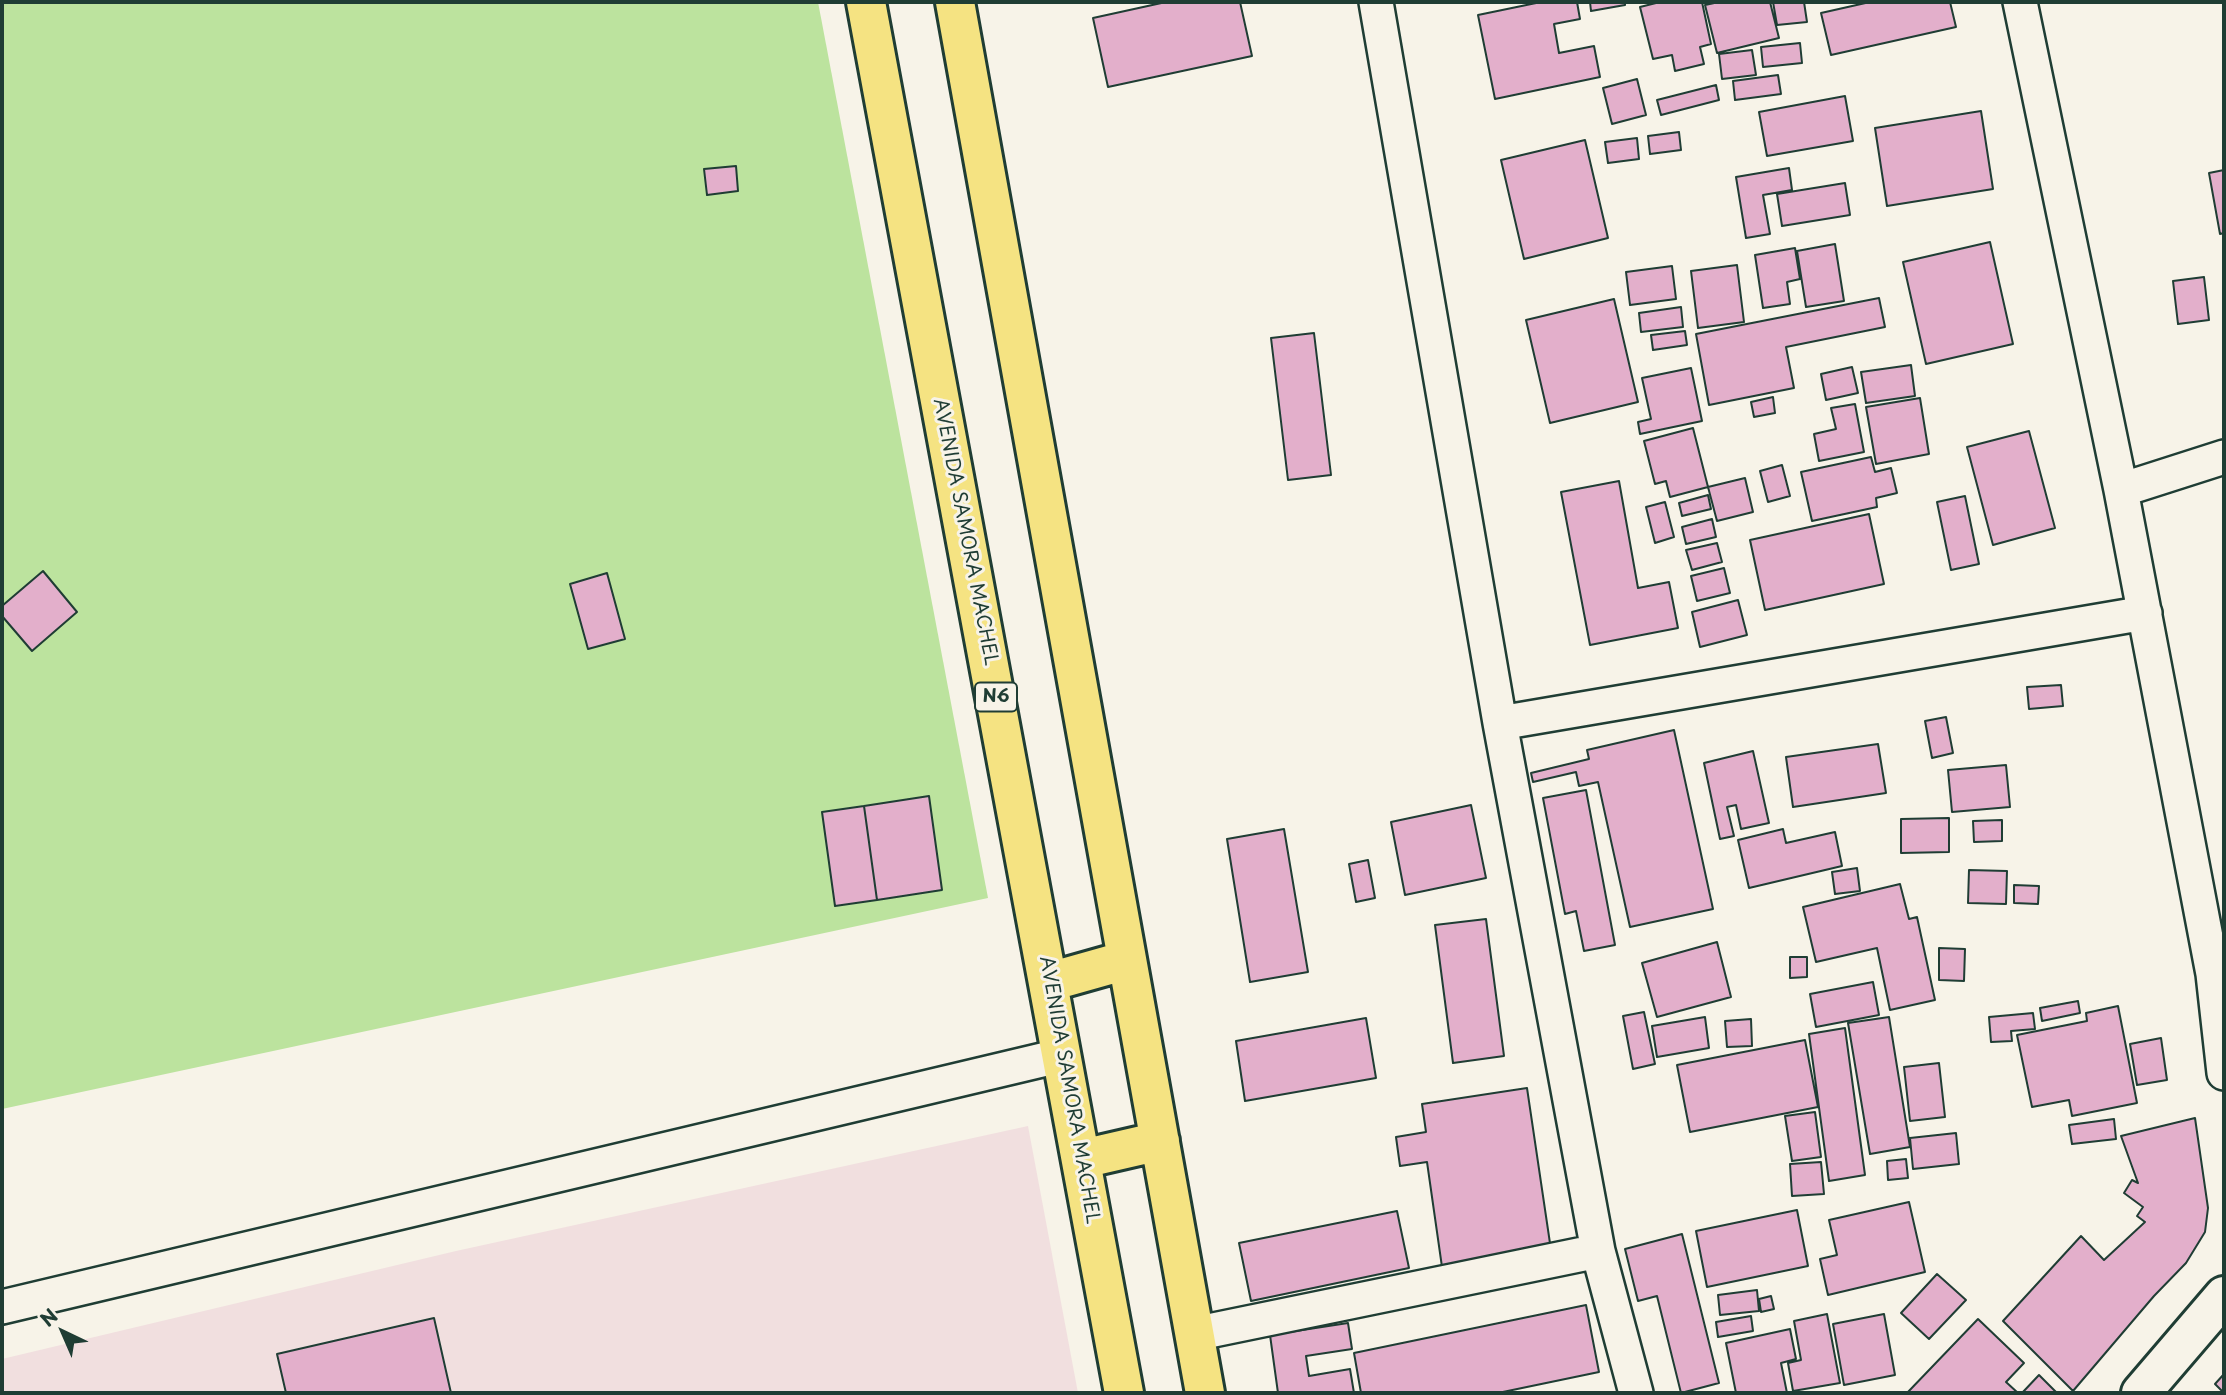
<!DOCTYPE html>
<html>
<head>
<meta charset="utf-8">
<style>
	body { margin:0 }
	#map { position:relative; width:2226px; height:1395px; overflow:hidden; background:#f7f3e8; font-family:"Playpen Sans",sans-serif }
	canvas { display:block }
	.frame { position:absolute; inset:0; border:4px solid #1f3d34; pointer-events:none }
	.north { position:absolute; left:28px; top:1297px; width:70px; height:70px; -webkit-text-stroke:5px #f7f3e8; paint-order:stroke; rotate:316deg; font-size:19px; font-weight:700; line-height:28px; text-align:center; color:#1f3d34 }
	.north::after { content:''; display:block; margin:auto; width:24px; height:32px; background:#1f3d34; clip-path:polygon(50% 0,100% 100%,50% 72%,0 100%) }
</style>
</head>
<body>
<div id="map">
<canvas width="2226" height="1395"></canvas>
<div class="frame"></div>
<div class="north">N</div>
</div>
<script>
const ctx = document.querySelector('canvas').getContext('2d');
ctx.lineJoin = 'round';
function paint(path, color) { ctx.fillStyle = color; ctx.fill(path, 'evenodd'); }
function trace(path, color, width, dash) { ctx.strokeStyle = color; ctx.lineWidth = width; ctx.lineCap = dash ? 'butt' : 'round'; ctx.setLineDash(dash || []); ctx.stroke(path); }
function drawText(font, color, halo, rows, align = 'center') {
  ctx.font = font + ' "Playpen Sans",sans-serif'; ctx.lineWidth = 6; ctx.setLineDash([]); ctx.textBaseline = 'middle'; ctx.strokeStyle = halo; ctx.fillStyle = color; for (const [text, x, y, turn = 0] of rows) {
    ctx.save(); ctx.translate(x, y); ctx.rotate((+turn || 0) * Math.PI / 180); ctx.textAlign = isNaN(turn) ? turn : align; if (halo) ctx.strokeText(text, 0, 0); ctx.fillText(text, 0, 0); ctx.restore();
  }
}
paint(new Path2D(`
	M 1028,1126 L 1078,1393 L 2,1393 L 2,1359 L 456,1251 Z`), '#f1dfdf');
paint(new Path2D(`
	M 2,2 L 818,2 L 988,898 L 2,1109 Z`), '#bce39e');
const building = new Path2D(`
	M 1166,2 L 1240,2 L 1252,56 L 1108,87 L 1093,18 Z
	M 1541,2 L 1577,2 L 1580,19 L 1554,24 L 1559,53 L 1594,46 L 1600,77 L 1495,99 L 1478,15 Z
	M 1590,2 L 1625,2 L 1625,5 L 1591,11 Z
	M 1660,2 L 1702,2 L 1711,44 L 1700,47 L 1704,64 L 1675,71 L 1672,55 L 1653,59 L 1640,7 Z
	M 1719,2 L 1770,2 L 1779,38 L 1717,53 L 1705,5 Z
	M 1773,2 L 1804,2 L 1807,22 L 1777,25 Z
	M 1870,2 L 1950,2 L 1956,27 L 1831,55 L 1821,13 Z
	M 1800,43 L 1802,63 L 1763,67 L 1761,47 Z
	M 1752,50 L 1756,75 L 1722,79 L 1719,54 Z
	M 1778,75 L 1781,94 L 1735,100 L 1733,81 Z
	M 1637,79 L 1646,115 L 1612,124 L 1603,88 Z
	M 1716,85 L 1719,100 L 1661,115 L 1657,100 Z
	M 1845,96 L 1853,141 L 1767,156 L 1759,112 Z
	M 1981,111 L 1993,189 L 1887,206 L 1875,128 Z
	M 1679,132 L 1681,150 L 1650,154 L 1648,136 Z
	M 1637,138 L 1639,159 L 1608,163 L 1605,142 Z
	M 1585,140 L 1608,238 L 1524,259 L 1501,160 Z
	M 736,166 L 738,191 L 707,195 L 704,169 Z
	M 1789,168 L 1792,190 L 1763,195 L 1770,234 L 1746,238 L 1736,177 Z
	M 2224,170 L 2224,233 L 2220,234 L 2209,173 Z
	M 1845,183 L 1850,215 L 1782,226 L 1777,194 Z
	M 1990,242 L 2013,344 L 1926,364 L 1903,262 Z
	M 1835,244 L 1844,301 L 1806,307 L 1797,251 Z
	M 1795,248 L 1800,279 L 1787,282 L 1790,304 L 1763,308 L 1755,255 Z
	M 1737,265 L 1744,322 L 1698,328 L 1691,271 Z
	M 1672,266 L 1676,299 L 1630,305 L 1626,272 Z
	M 2204,277 L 2209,320 L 2178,324 L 2173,281 Z
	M 1879,298 L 1885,327 L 1786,347 L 1794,388 L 1709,405 L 1696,334 Z
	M 1614,299 L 1638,402 L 1550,423 L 1526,320 Z
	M 1681,307 L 1683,327 L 1641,332 L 1639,313 Z
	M 1685,331 L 1687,345 L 1653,350 L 1651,335 Z
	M 1314,333 L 1331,475 L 1288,480 L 1271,338 Z
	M 1911,365 L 1915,396 L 1866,403 L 1861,372 Z
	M 1852,367 L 1858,393 L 1826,400 L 1821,374 Z
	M 1691,368 L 1702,421 L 1640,434 L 1638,422 L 1651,419 L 1642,378 Z
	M 1773,397 L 1775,413 L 1754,417 L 1751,402 Z
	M 1920,398 L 1929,454 L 1876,464 L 1866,407 Z
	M 1855,404 L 1864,452 L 1819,461 L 1814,434 L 1836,429 L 1831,408 Z
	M 1693,428 L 1708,487 L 1670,497 L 1666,481 L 1655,484 L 1644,441 Z
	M 2029,431 L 2055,528 L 1993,545 L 1967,447 Z
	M 1871,457 L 1875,472 L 1891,468 L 1897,493 L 1876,498 L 1877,507 L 1812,521 L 1801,472 Z
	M 1782,465 L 1790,496 L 1768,502 L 1760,471 Z
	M 1745,478 L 1753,512 L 1717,521 L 1708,487 Z
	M 1619,481 L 1638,588 L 1669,582 L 1678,628 L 1590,645 L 1561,492 Z
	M 1708,495 L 1711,509 L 1682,516 L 1679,503 Z
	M 1965,496 L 1979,564 L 1951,570 L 1937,502 Z
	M 1665,502 L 1674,537 L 1655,543 L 1646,507 Z
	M 1869,514 L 1884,584 L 1765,610 L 1750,540 Z
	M 1712,519 L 1716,537 L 1686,544 L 1682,527 Z
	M 1717,543 L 1722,562 L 1692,570 L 1686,550 Z
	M 1724,568 L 1730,593 L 1697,601 L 1691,576 Z
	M 43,571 L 77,612 L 32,651 L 2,616 L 2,606 Z
	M 607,573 L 625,639 L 588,649 L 570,584 Z
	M 1738,600 L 1747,635 L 1700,647 L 1692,612 Z
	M 2061,685 L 2063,706 L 2029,709 L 2027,687 Z
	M 1946,717 L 1953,753 L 1932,758 L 1925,721 Z
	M 1674,730 L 1713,909 L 1630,927 L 1598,782 L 1579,786 L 1576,772 L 1533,782 L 1531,773 L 1589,759 L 1587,750 Z
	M 1878,744 L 1886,793 L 1793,807 L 1786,757 Z
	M 1753,751 L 1769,823 L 1741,829 L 1736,805 L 1727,807 L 1734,836 L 1720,839 L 1704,763 Z
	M 2006,765 L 2010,807 L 1952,812 L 1948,770 Z
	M 1586,790 L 1615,945 L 1584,951 L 1576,911 L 1565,914 L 1543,798 Z
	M 929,796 L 942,890 L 877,900 L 864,806 Z
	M 1471,805 L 1486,878 L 1405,895 L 1391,822 Z
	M 864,806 L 877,900 L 835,906 L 822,812 Z
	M 1949,818 L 1949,852 L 1901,853 L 1901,819 Z
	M 2002,820 L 2002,841 L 1974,842 L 1973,821 Z
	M 1284,829 L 1308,972 L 1250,982 L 1227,839 Z
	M 1783,829 L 1786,843 L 1835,832 L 1842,866 L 1749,888 L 1738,840 Z
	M 1368,860 L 1375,898 L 1356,902 L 1349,864 Z
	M 1857,868 L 1860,891 L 1835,894 L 1832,872 Z
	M 1969,870 L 2007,871 L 2006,904 L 1968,903 Z
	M 1900,884 L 1909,919 L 1917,917 L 1935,1000 L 1890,1010 L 1877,948 L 1816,962 L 1803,907 Z
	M 2014,885 L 2039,886 L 2038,904 L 2014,903 Z
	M 1486,919 L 1504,1056 L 1453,1063 L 1435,925 Z
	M 1717,942 L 1731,997 L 1657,1017 L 1642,963 Z
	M 1939,948 L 1965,949 L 1964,981 L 1939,980 Z
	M 1790,957 L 1807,957 L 1807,977 L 1790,978 Z
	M 1873,982 L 1879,1015 L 1816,1027 L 1810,994 Z
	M 2078,1001 L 2080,1013 L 2042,1021 L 2040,1008 Z
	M 2118,1006 L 2137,1103 L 2072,1116 L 2069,1100 L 2032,1107 L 2017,1035 L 2087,1021 L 2086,1013 Z
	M 1644,1012 L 1655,1064 L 1633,1069 L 1623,1016 Z
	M 2033,1013 L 2035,1029 L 2011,1031 L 2012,1041 L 1991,1042 L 1989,1017 Z
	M 1705,1017 L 1709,1048 L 1657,1057 L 1652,1026 Z
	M 1889,1017 L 1910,1147 L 1870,1154 L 1848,1023 Z
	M 1366,1018 L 1376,1078 L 1245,1101 L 1236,1041 Z
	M 1751,1019 L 1752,1046 L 1727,1047 L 1725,1021 Z
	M 1845,1028 L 1865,1175 L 1829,1181 L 1809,1034 Z
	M 2161,1038 L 2167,1080 L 2137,1085 L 2130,1044 Z
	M 1805,1040 L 1818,1107 L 1690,1132 L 1677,1065 Z
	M 1939,1063 L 1945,1117 L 1910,1121 L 1904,1067 Z
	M 1527,1088 L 1551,1250 L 1442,1267 L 1427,1162 L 1400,1166 L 1396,1137 L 1426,1132 L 1422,1104 Z
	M 1815,1112 L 1821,1157 L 1792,1161 L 1785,1116 Z
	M 2195,1118 L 2208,1208 L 2205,1232 L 2186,1263 L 2154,1296 L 2073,1391 L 2003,1321 L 2081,1236 L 2104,1260 L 2145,1222 L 2137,1216 L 2143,1207 L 2124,1193 L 2132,1180 L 2138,1183 L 2121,1136 Z
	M 2114,1119 L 2116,1139 L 2072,1144 L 2069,1125 Z
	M 1956,1133 L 1959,1164 L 1913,1169 L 1910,1138 Z
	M 1906,1159 L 1908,1178 L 1888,1180 L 1887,1161 Z
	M 1821,1162 L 1824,1194 L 1792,1196 L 1790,1164 Z
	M 1909,1202 L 1925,1272 L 1828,1295 L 1820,1259 L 1837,1255 L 1829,1220 Z
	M 1797,1210 L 1808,1266 L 1707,1287 L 1696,1231 Z
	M 1397,1211 L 1409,1268 L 1251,1301 L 1239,1243 Z
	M 1682,1234 L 1719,1383 L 1681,1393 L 1657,1296 L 1638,1301 L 1625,1249 Z
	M 1937,1274 L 1966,1300 L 1929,1339 L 1901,1313 Z
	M 1757,1290 L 1759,1311 L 1720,1315 L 1718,1295 Z
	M 1771,1296 L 1774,1309 L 1761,1312 L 1759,1299 Z
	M 1586,1305 L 1599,1372 L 1498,1393 L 1361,1393 L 1354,1353 Z
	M 1827,1314 L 1840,1383 L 1793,1391 L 1788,1363 L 1801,1360 L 1794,1321 Z
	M 1884,1314 L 1895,1375 L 1844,1385 L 1833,1324 Z
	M 1751,1316 L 1753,1331 L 1718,1337 L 1716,1322 Z
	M 434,1318 L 451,1393 L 286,1393 L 277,1354 Z
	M 1978,1319 L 2024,1363 L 2006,1382 L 2018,1393 L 1907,1393 Z
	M 1348,1323 L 1352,1349 L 1306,1356 L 1309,1376 L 1350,1369 L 1354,1393 L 1278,1393 L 1270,1335 Z
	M 1790,1329 L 1796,1359 L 1781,1363 L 1787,1393 L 1736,1393 L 1726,1343 Z
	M 2224,1374 L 2224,1393 L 2215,1384 Z
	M 2039,1375 L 2057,1393 L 2022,1393 Z`);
paint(building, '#e3afcb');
trace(building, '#1f3d34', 2);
const street = new Path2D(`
	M 1376,2 L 1500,723 L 1598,1251 L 1636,1393
	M 2020,2 L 2121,490 L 2213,974 L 2224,1073
	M 2121,490 L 2224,457
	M 1500,723 L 2145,613
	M 2,1307 L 1063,1055
	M 1194,1334 L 1598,1251`);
const secondary = new Path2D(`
	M 2141,1393 L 2224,1296`);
const highway = new Path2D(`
	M 866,2 L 1124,1393
	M 955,2 L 1205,1393
	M 1049,982 L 1127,960
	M 1082,1159 L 1160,1141`);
trace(street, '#1f3d34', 38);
trace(secondary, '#1f3d34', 44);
trace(highway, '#1f3d34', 44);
trace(street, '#f7f3e8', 33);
trace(secondary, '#f7f3e8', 38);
trace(highway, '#f5e382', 38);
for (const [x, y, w] of [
	[996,697,42]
]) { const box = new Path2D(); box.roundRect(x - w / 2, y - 14.5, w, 29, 5); ctx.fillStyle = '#f7f3e8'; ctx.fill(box); trace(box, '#1f3d34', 2); }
drawText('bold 18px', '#1f3d34', null, [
	["N6",996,697]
]);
drawText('19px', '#1f3d34', '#f7f3e8', [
	["AVENIDA SAMORA MACHEL",965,532,79],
	["AVENIDA SAMORA MACHEL",1069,1090,80]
]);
</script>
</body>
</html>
